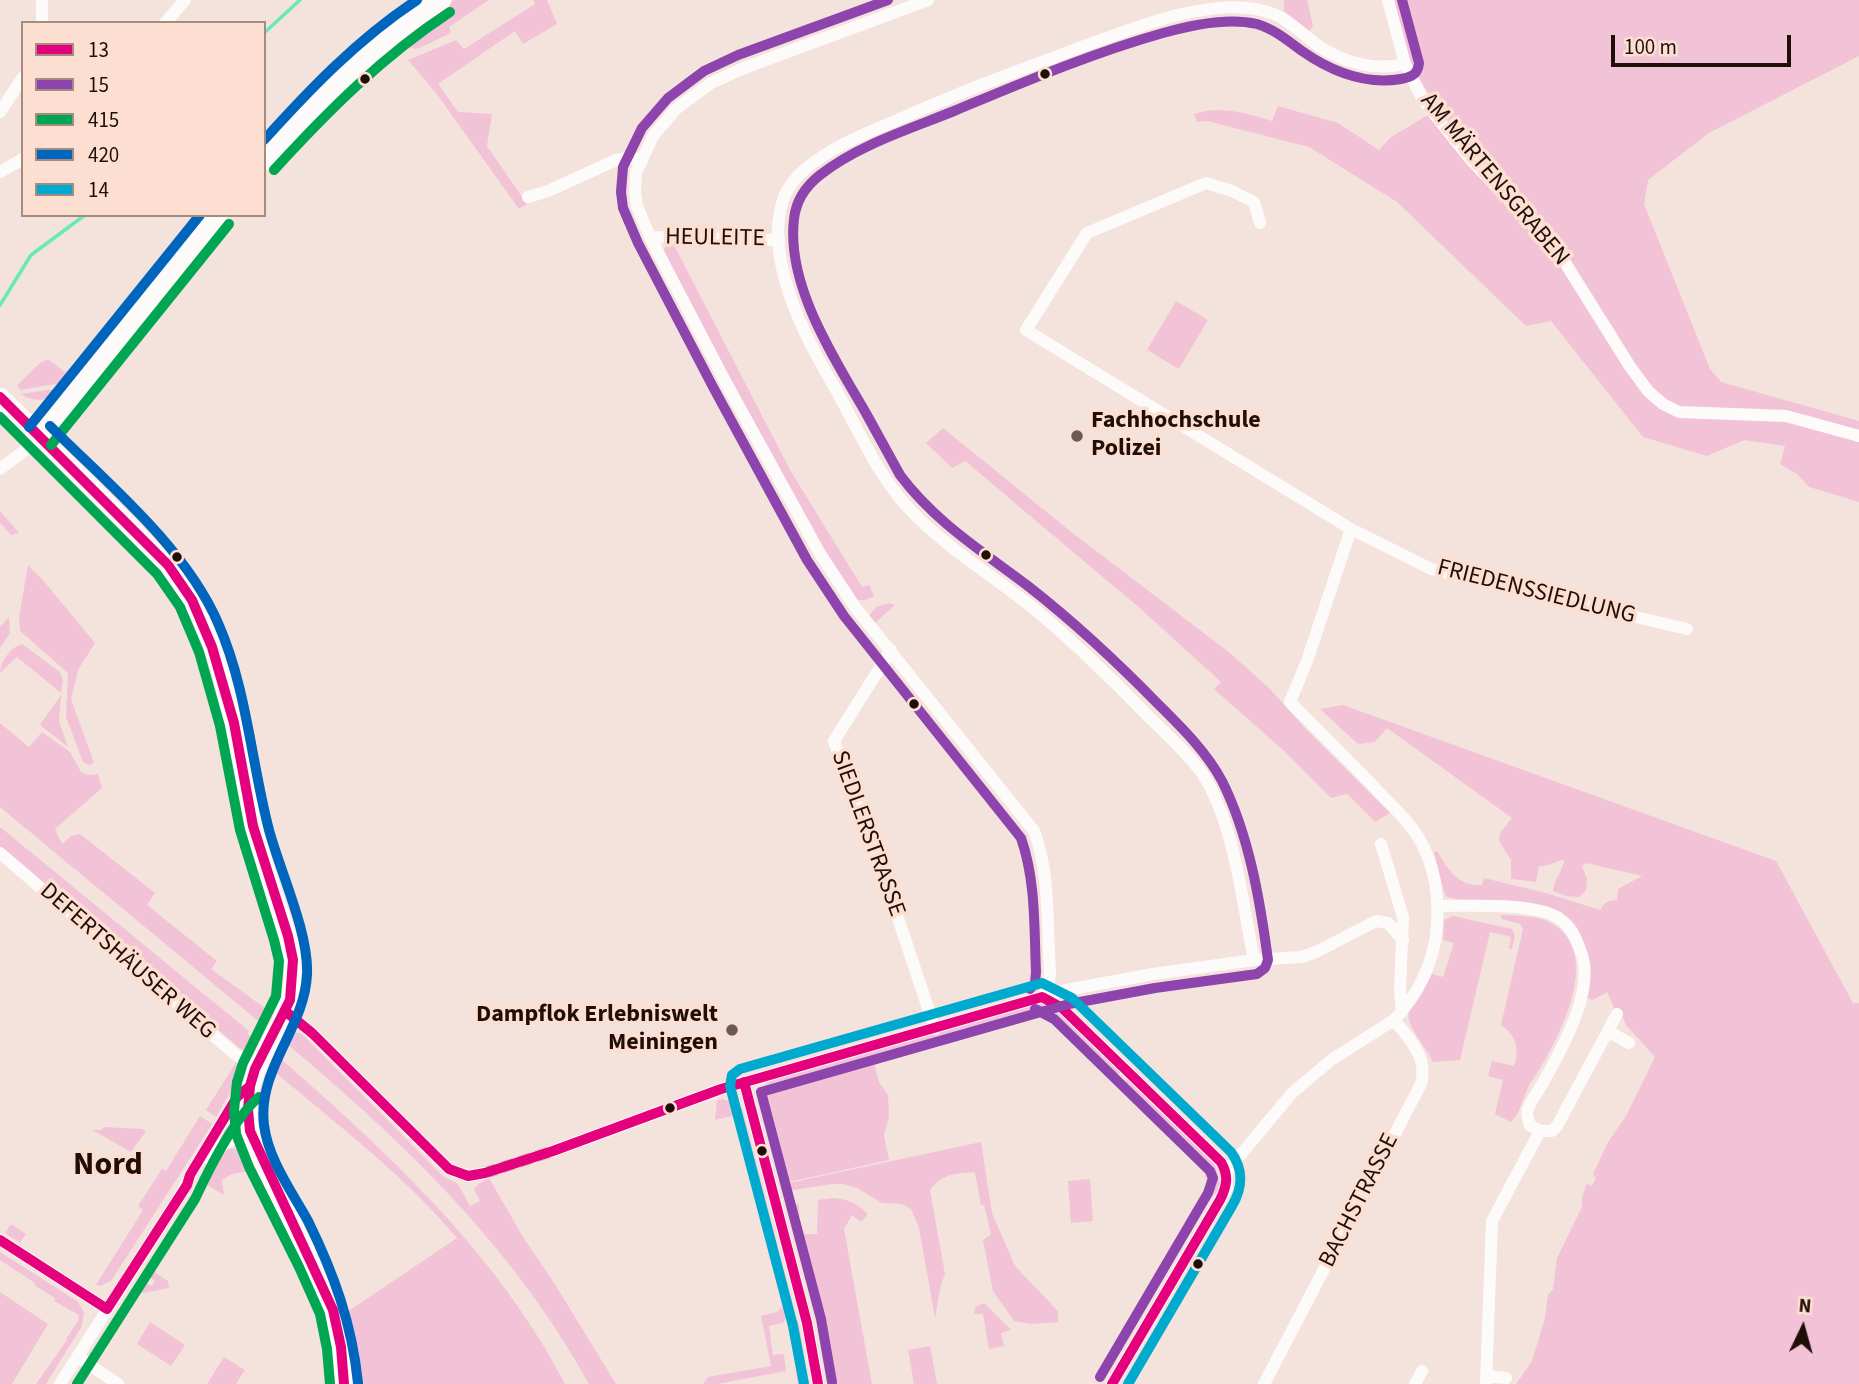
<!DOCTYPE html>
<html>
<head>
<meta charset="utf-8">
<style>
	body { margin:0 }
	#map { position:relative; width:1859px; height:1384px; overflow:hidden; background:#f3e3dc; font-family:"Source Sans 3",sans-serif }
	canvas { display:block }
	.legend { position:absolute; left:21px; top:21px; width:245px; height:196px; box-sizing:border-box; background:#fddfd2; border:2px solid #a58c81; margin:0; padding:9px 12px; list-style:none; font-size:21px; color:#200f08 }
	.legend li { display:flex; align-items:center; gap:14px; height:35px }
	.legend b { width:35px; border:2px solid #a58c81 }
	.north { position:absolute; left:1768px; top:1293px; width:70px; height:70px; -webkit-text-stroke:5px #fddfd2; paint-order:stroke; rotate:5deg; font-size:19px; font-weight:700; line-height:28px; text-align:center; color:#200f08 }
	.north::after { content:''; display:block; margin:auto; width:24px; height:32px; background:#200f08; clip-path:polygon(50% 0,100% 100%,50% 72%,0 100%) }
	.scale { position:absolute; left:1611px; top:35px; width:180px; height:32px; box-sizing:border-box; border:4px solid #200f08; border-top:0; padding-left:9px; font-size:21px; line-height:24px; white-space:nowrap; color:#200f08; -webkit-text-stroke:5px #fddfd2; paint-order:stroke }
</style>
</head>
<body>
<div id="map">
<canvas width="1859" height="1384"></canvas>
<ul class="legend">
<li><b style="height:9px;background:#e5007d"></b>13</li>
<li><b style="height:9px;background:#8e44ad"></b>15</li>
<li><b style="height:9px;background:#00a651"></b>415</li>
<li><b style="height:9px;background:#0065bd"></b>420</li>
<li><b style="height:9px;background:#00a9ce"></b>14</li>
</ul>
<div class="north">N</div>
<div class="scale">100 m</div>
</div>
<script>
const ctx = document.querySelector('canvas').getContext('2d');
ctx.lineJoin = 'round';
function paint(path, color) { ctx.fillStyle = color; ctx.fill(path, 'evenodd'); }
function trace(path, color, width, dash) { ctx.strokeStyle = color; ctx.lineWidth = width; ctx.lineCap = dash ? 'butt' : 'round'; ctx.setLineDash(dash || []); ctx.stroke(path); }
function drawText(font, color, halo, rows, align = 'center') {
  ctx.font = font + ' "Source Sans 3",sans-serif'; ctx.lineWidth = 7; ctx.setLineDash([]); ctx.textBaseline = 'middle'; ctx.strokeStyle = halo; ctx.fillStyle = color; for (const [text, x, y, turn = 0] of rows) {
    ctx.save(); ctx.translate(x, y); ctx.rotate((+turn || 0) * Math.PI / 180); ctx.textAlign = isNaN(turn) ? turn : align; if (halo) ctx.strokeText(text, 0, 0); ctx.fillText(text, 0, 0); ctx.restore();
  }
}
paint(new Path2D(`
	M 454,0 L 489,0 L 449,27 L 451,32 L 447,35 L 419,48 L 414,49 L 408,46 L 406,33 Z
	M 533,0 L 547,0 L 557,24 L 523,44 L 515,31 L 438,84 L 458,112 L 492,114 L 487,146 L 527,204 L 519,209 L 436,93 L 408,60 L 456,40 L 464,49 L 535,4 Z
	M 1284,0 L 1307,0 L 1313,26 L 1309,31 L 1284,11 Z
	M 1393,0 L 1859,0 L 1859,56 L 1709,133 L 1648,180 L 1644,204 L 1710,369 L 1721,382 L 1859,421 L 1859,502 L 1809,487 L 1797,474 L 1780,464 L 1785,446 L 1744,440 L 1707,456 L 1643,437 L 1551,321 L 1526,326 L 1397,202 L 1309,147 L 1207,121 L 1197,122 L 1194,114 C 1221,105 1245,113 1272,121 L 1278,106 L 1338,123 L 1379,150 L 1391,137 L 1438,109 L 1411,65 Z
	M 678,240 L 675,247 L 790,470 L 862,587 L 869,585 L 874,596 L 865,600 L 856,600 L 814,536 L 665,256 L 664,249 L 667,244 Z
	M 1176,301 L 1208,320 L 1179,369 L 1147,350 Z
	M 48,359 L 71,377 L 67,382 L 20,390 L 17,385 L 40,363 Z
	M 61,388 C 47,401 37,404 21,394 Z
	M 943,428 L 1070,531 L 1230,653 L 1270,689 L 1304,727 L 1390,813 L 1375,822 L 1347,794 L 1331,798 L 1283,750 L 1214,689 L 1221,682 L 1142,610 L 965,461 L 952,468 L 926,443 Z
	M 0,511 L 19,533 L 11,535 L 0,523 Z
	M 28,565 L 42,579 L 95,643 L 78,670 L 71,699 L 94,763 L 89,765 L 83,762 L 66,717 L 68,673 L 20,631 L 19,617 Z
	M 889,603 L 895,605 L 875,623 L 869,616 L 876,607 Z
	M 9,617 L 10,633 L 0,648 L 0,627 Z
	M 22,644 L 60,672 L 63,680 L 61,693 L 17,657 L 0,673 C 0,662 11,647 22,644 Z
	M 61,695 L 59,721 L 68,747 L 40,725 Z
	M 1343,705 L 1776,861 L 1853,1003 L 1859,1003 L 1859,1384 L 1516,1384 L 1532,1361 L 1545,1318 L 1548,1295 L 1553,1289 L 1557,1258 L 1582,1207 L 1582,1196 L 1587,1184 L 1592,1186 L 1596,1178 L 1593,1174 L 1608,1142 L 1626,1116 L 1655,1057 L 1626,1025 L 1621,1013 L 1615,1010 L 1607,992 L 1593,1000 L 1585,997 C 1585,982 1588,963 1585,948 C 1574,885 1489,909 1447,897 L 1444,892 L 1434,852 L 1437,851 C 1448,869 1458,887 1482,885 L 1484,878 L 1546,893 L 1600,910 C 1604,903 1608,900 1617,900 L 1618,889 L 1642,876 L 1586,863 L 1582,866 L 1587,879 L 1586,890 L 1579,897 L 1566,896 L 1553,891 C 1554,879 1563,871 1564,860 C 1554,861 1549,867 1539,866 L 1536,882 L 1511,879 L 1511,860 L 1499,841 L 1500,833 L 1512,818 L 1387,728 L 1375,742 L 1358,744 L 1320,709 Z
	M 0,723 L 29,747 L 42,732 L 70,752 L 81,772 L 89,775 L 98,774 L 102,788 L 55,829 L 62,844 L 71,836 L 80,834 L 155,893 L 147,905 L 217,961 L 211,969 L 269,1011 L 263,1025 L 0,807 Z
	M 0,827 L 249,1031 L 247,1034 L 256,1040 L 250,1052 L 241,1049 L 0,847 Z
	M 1501,915 C 1517,916 1535,915 1549,922 C 1609,951 1554,1049 1530,1084 C 1523,1096 1520,1114 1511,1122 L 1495,1114 L 1503,1080 L 1488,1076 L 1492,1061 L 1514,1066 C 1520,1049 1516,1035 1501,1025 L 1523,929 L 1520,924 L 1502,919 Z
	M 1453,916 L 1512,929 L 1515,936 L 1512,949 L 1509,948 L 1511,937 L 1490,932 L 1460,1060 L 1433,1062 C 1426,1046 1402,1023 1410,1007 C 1416,996 1425,986 1432,974 L 1443,977 L 1454,943 L 1443,940 L 1444,920 Z
	M 1041,1003 L 1047,1004 L 1046,1012 L 1041,1011 L 963,1036 L 765,1085 L 774,1077 Z
	M 1059,1012 L 1121,1072 L 1116,1077 L 1053,1018 Z
	M 291,1031 L 302,1034 L 443,1176 L 458,1184 L 470,1206 L 480,1201 L 474,1189 L 478,1184 L 489,1178 L 523,1237 L 556,1286 L 616,1384 L 589,1384 C 514,1247 400,1138 282,1040 Z
	M 274,1053 C 384,1149 497,1252 565,1384 L 357,1384 L 347,1312 L 457,1238 C 402,1173 334,1122 269,1067 Z
	M 873,1059 L 879,1082 L 888,1095 L 889,1117 L 884,1135 L 889,1160 L 784,1183 L 762,1101 L 763,1089 L 766,1087 Z
	M 237,1061 L 244,1067 L 216,1117 L 206,1110 Z
	M 1128,1079 L 1215,1165 L 1220,1183 L 1215,1195 L 1212,1193 L 1210,1197 L 1202,1161 L 1123,1084 Z
	M 723,1099 L 742,1108 L 795,1313 L 786,1317 L 783,1323 L 769,1326 L 773,1355 L 784,1354 L 786,1371 L 717,1384 L 703,1384 L 708,1377 L 771,1366 L 761,1316 L 777,1312 L 786,1304 L 736,1115 L 715,1120 L 717,1100 Z
	M 200,1116 L 212,1124 L 207,1132 L 111,1281 L 100,1286 L 96,1285 L 143,1210 L 138,1206 L 162,1169 L 166,1171 Z
	M 103,1127 L 143,1129 L 146,1131 L 131,1152 L 92,1130 L 102,1130 Z
	M 981,1142 L 992,1213 L 1015,1266 L 1058,1311 L 1058,1322 L 1031,1324 L 1014,1321 L 993,1291 L 983,1240 L 991,1234 L 984,1205 L 981,1205 L 975,1172 C 956,1173 942,1174 930,1190 L 945,1274 L 941,1284 L 935,1318 L 919,1228 L 911,1209 L 902,1204 L 882,1203 L 857,1188 L 843,1184 L 832,1184 L 786,1191 L 784,1184 Z
	M 228,1149 C 245,1147 249,1156 255,1170 L 232,1174 L 222,1180 L 224,1195 L 206,1184 L 151,1270 L 168,1281 L 169,1288 L 143,1293 L 132,1290 L 137,1283 L 141,1284 L 142,1282 L 152,1286 L 155,1281 L 144,1274 L 209,1170 L 222,1154 Z
	M 1090,1179 L 1093,1221 L 1071,1223 L 1068,1181 Z
	M 832,1198 C 848,1199 856,1203 868,1214 L 861,1222 L 852,1215 L 844,1229 L 872,1384 L 830,1384 L 817,1312 L 790,1206 L 799,1204 L 800,1234 L 817,1234 L 818,1200 Z
	M 11,1224 L 26,1234 L 20,1243 L 5,1233 Z
	M 0,1252 L 77,1301 L 84,1312 L 82,1326 L 46,1384 L 36,1384 L 67,1340 L 66,1339 L 78,1321 L 79,1315 L 54,1301 L 55,1298 L 34,1285 L 35,1283 L 0,1260 Z
	M 0,1292 L 48,1324 L 12,1384 L 0,1384 Z
	M 984,1303 L 1011,1330 L 1001,1333 L 1004,1346 L 989,1349 L 983,1314 L 974,1314 L 975,1307 Z
	M 798,1320 L 809,1384 L 798,1384 L 792,1343 L 797,1341 L 793,1325 Z
	M 150,1322 L 185,1345 L 171,1366 L 137,1344 Z
	M 930,1346 L 937,1384 L 914,1384 L 908,1350 Z
	M 224,1357 L 245,1370 L 236,1384 L 207,1384 Z`), '#f2c3d7');
trace(new Path2D(`
	M 264,33 L 300,0
	M 0,305 L 31,255 L 85,215`), '#69e8ba', 3.5);
trace(new Path2D(`
	M 485,1173 L 553,1151`), '#d3c3bc', 12, [12, 6]);
trace(new Path2D(`
	M 928,0 L 744,68 L 711,83 L 676,109 L 653,136 L 636,173 L 635,191 L 637,206 L 650,237 L 725,381 L 819,552 L 855,607 L 1034,831 C 1050,870 1047,931 1050,973 L 1048,988 L 1042,997
	M 1388,0 L 1405,64 L 1423,100 L 1471,160 L 1559,253 L 1629,365 L 1648,391 L 1663,404 L 1679,412 L 1786,416 L 1859,436
	M 42,23 L 42,0
	M 165,23 L 185,0
	M 0,112 L 23,77
	M 0,172 L 23,159
	M 528,197 L 548,191 L 616,160 L 625,158 L 641,159
	M 1260,223 L 1254,202 L 1232,191 L 1206,183 L 1087,233 L 1026,330 L 1351,529 L 1431,569 L 1687,629
	M 650,237 L 779,240
	M 0,469 L 24,451 L 40,436
	M 891,650 L 834,741 L 894,906 L 935,1029
	M 1381,844 L 1403,917 L 1400,991 L 1402,1012
	M 0,853 L 234,1053 L 255,1069
	M 1438,906 C 1467,906 1537,902 1560,919 C 1572,928 1577,941 1582,955 C 1594,993 1562,1048 1544,1081 C 1539,1090 1531,1100 1528,1109 C 1526,1114 1528,1120 1530,1125 L 1540,1131 L 1492,1221 L 1486,1384
	M 1254,960 C 1242,901 1235,824 1202,773 C 1186,751 1165,733 1146,714 C 1108,675 1069,637 1027,603 C 991,575 951,550 918,518 C 879,481 858,428 831,381 C 803,334 763,254 784,197 C 788,188 795,178 803,171 C 829,148 864,134 895,121 C 940,101 985,83 1031,66 C 1080,48 1128,28 1177,15 C 1208,8 1244,2 1274,14 C 1291,21 1304,36 1320,47 C 1345,63 1376,71 1405,64
	M 1042,997 L 1062,1008 L 1221,1162 L 1227,1171
	M 285,1011 L 312,1033 L 449,1169 L 468,1176 L 485,1173
	M 1608,1031 L 1629,1043
	M 744,1082 L 807,1323 L 818,1384
	M 1540,1131 L 1552,1131 L 1557,1126 L 1617,1014
	M 553,1151 L 721,1089 L 1066,990 L 1153,974 L 1254,960 L 1302,957 L 1316,952 L 1376,921 L 1388,923 L 1403,940
	M 209,1159 L 218,1147 L 250,1131
	M 0,1240 L 107,1309
	M 78,1357 L 118,1384
	M 1486,1376 L 1506,1378
	M 60,1384 L 183,1191 L 190,1175 L 237,1097 L 250,1086
	M 1112,1384 L 1220,1200 L 1227,1188 L 1227,1171 L 1292,1093 L 1331,1060 L 1394,1020 C 1419,994 1435,960 1437,925 C 1439,896 1435,868 1421,842 C 1410,822 1392,806 1376,789 C 1348,760 1319,731 1290,702 L 1307,661 L 1351,529
	M 1264,1384 L 1421,1084 C 1428,1057 1410,1039 1394,1020
	M 1415,1384 L 1422,1371`), '#fdfbfa', 12);
trace(new Path2D(`
	M 40,436 C 66,462 92,488 118,514 C 145,542 174,569 193,603 C 231,672 235,752 254,827 C 260,850 267,874 275,898 C 283,923 294,947 293,974 C 292,1032 239,1062 250,1128 C 254,1155 272,1182 284,1206 C 316,1268 340,1312 344,1384`), '#fdfbfa', 18);
trace(new Path2D(`
	M 264,161 C 317,102 375,42 442,0
	M 0,397 L 40,436 L 218,215`), '#fdfbfa', 19);
trace(new Path2D(`
	M 0,397 L 168,565 L 192,600 L 212,647 L 234,723 L 253,826 L 288,936 L 293,960 L 290,1000 L 255,1069 L 250,1086 L 248,1110 L 250,1131 L 333,1310 L 341,1347 L 344,1384
	M 1042,997 L 1062,1008 L 1221,1162 C 1229,1176 1227,1186 1220,1200 L 1112,1384
	M 285,1011 L 312,1033 L 449,1169 L 468,1176 L 485,1173 L 553,1151 L 721,1089 L 1042,997
	M 744,1082 L 807,1323 L 818,1384
	M 0,1240 L 107,1309
	M 107,1309 L 187,1185 L 190,1175 L 237,1097 L 250,1086`), '#e5007d', 10);
trace(new Path2D(`
	M 888,0 L 738,55 L 704,71 L 668,98 L 642,128 L 623,167 L 621,192 L 623,208 L 638,243 L 713,387 L 807,560 L 844,616 L 1021,838 C 1036,881 1034,927 1036,972 L 1035,983 L 1030,989
	M 1035,1009 L 1054,1019 L 1210,1171 L 1213,1178 L 1208,1193 L 1100,1377
	M 832,1382 L 821,1319 L 761,1092 L 1069,1004 L 1155,988 L 1257,974 L 1265,968 L 1268,960 C 1260,900 1249,835 1222,781 C 1206,751 1181,727 1158,704 C 1117,662 1074,622 1028,586 C 982,551 935,522 900,475 C 889,455 878,435 867,415 C 835,359 786,286 794,219 C 796,200 806,186 820,175 C 858,145 910,129 954,111 C 1022,83 1092,53 1163,33 C 1191,25 1227,17 1257,24 C 1274,29 1288,41 1302,51 C 1332,72 1365,85 1401,79 C 1412,77 1418,74 1419,63 L 1402,0`), '#8e44ad', 10);
trace(new Path2D(`
	M 274,170 C 328,111 383,56 450,12
	M 0,417 L 157,574 L 180,607 L 199,652 L 220,726 L 240,830 L 274,940 L 279,961 L 276,996 L 243,1063 L 237,1082 L 234,1110 L 236,1134 L 249,1167 L 299,1267 L 320,1314 L 327,1349 L 330,1384
	M 51,445 L 229,224
	M 77,1384 L 195,1199 C 209,1169 235,1117 259,1097`), '#00a651', 10);
trace(new Path2D(`
	M 264,140 C 310,89 359,38 417,0
	M 50,426 C 108,484 185,547 218,623 C 247,689 251,761 269,830 C 280,871 309,933 307,974 C 305,1028 257,1069 264,1125 C 268,1159 292,1192 308,1221 C 334,1274 352,1324 358,1383
	M 29,427 L 200,215`), '#0065bd', 10);
trace(new Path2D(`
	M 804,1384 L 793,1326 L 730,1086 L 732,1075 L 740,1069 L 1042,983 L 1072,998 L 1231,1152 C 1244,1170 1243,1187 1232,1206 L 1128,1384`), '#00a9ce', 10);
for (const [x, y, r, color] of [
	[1045,74,6,"#200f08"],
	[365,79,6,"#200f08"],
	[1077,436,7,"#6a5952"],
	[986,555,6,"#200f08"],
	[177,557,6,"#200f08"],
	[914,704,6,"#200f08"],
	[732,1030,7,"#6a5952"],
	[670,1108,6,"#200f08"],
	[762,1151,6,"#200f08"],
	[1198,1264,6,"#200f08"]
]) { const dot = new Path2D(); dot.arc(x, y, r, 0, 2 * Math.PI); ctx.fillStyle = color; ctx.fill(dot); trace(dot, '#fddfd2', 2.5); }
drawText('24px', '#200f08', '#fddfd2', [
	["AM MÄRTENSGRABEN",1494,180,50],
	["HEULEITE",715,239,1],
	["FRIEDENSSIEDLUNG",1536,593,14],
	["SIEDLERSTRASSE",867,834,70],
	["DEFERTSHÄUSER WEG",127,962,41],
	["BACHSTRASSE",1360,1201,-63]
]);
drawText('bold 24px', '#200f08', '#fddfd2', [
	["Fachhochschule",1091,422],
	["Polizei",1091,450],
	["Dampflok Erlebniswelt",718,1016,"right"],
	["Meiningen",718,1044,"right"]
], 'left');
drawText('bold 32px', '#200f08', '#fddfd2', [
	["Nord",108,1167]
]);
</script>
</body>
</html>
